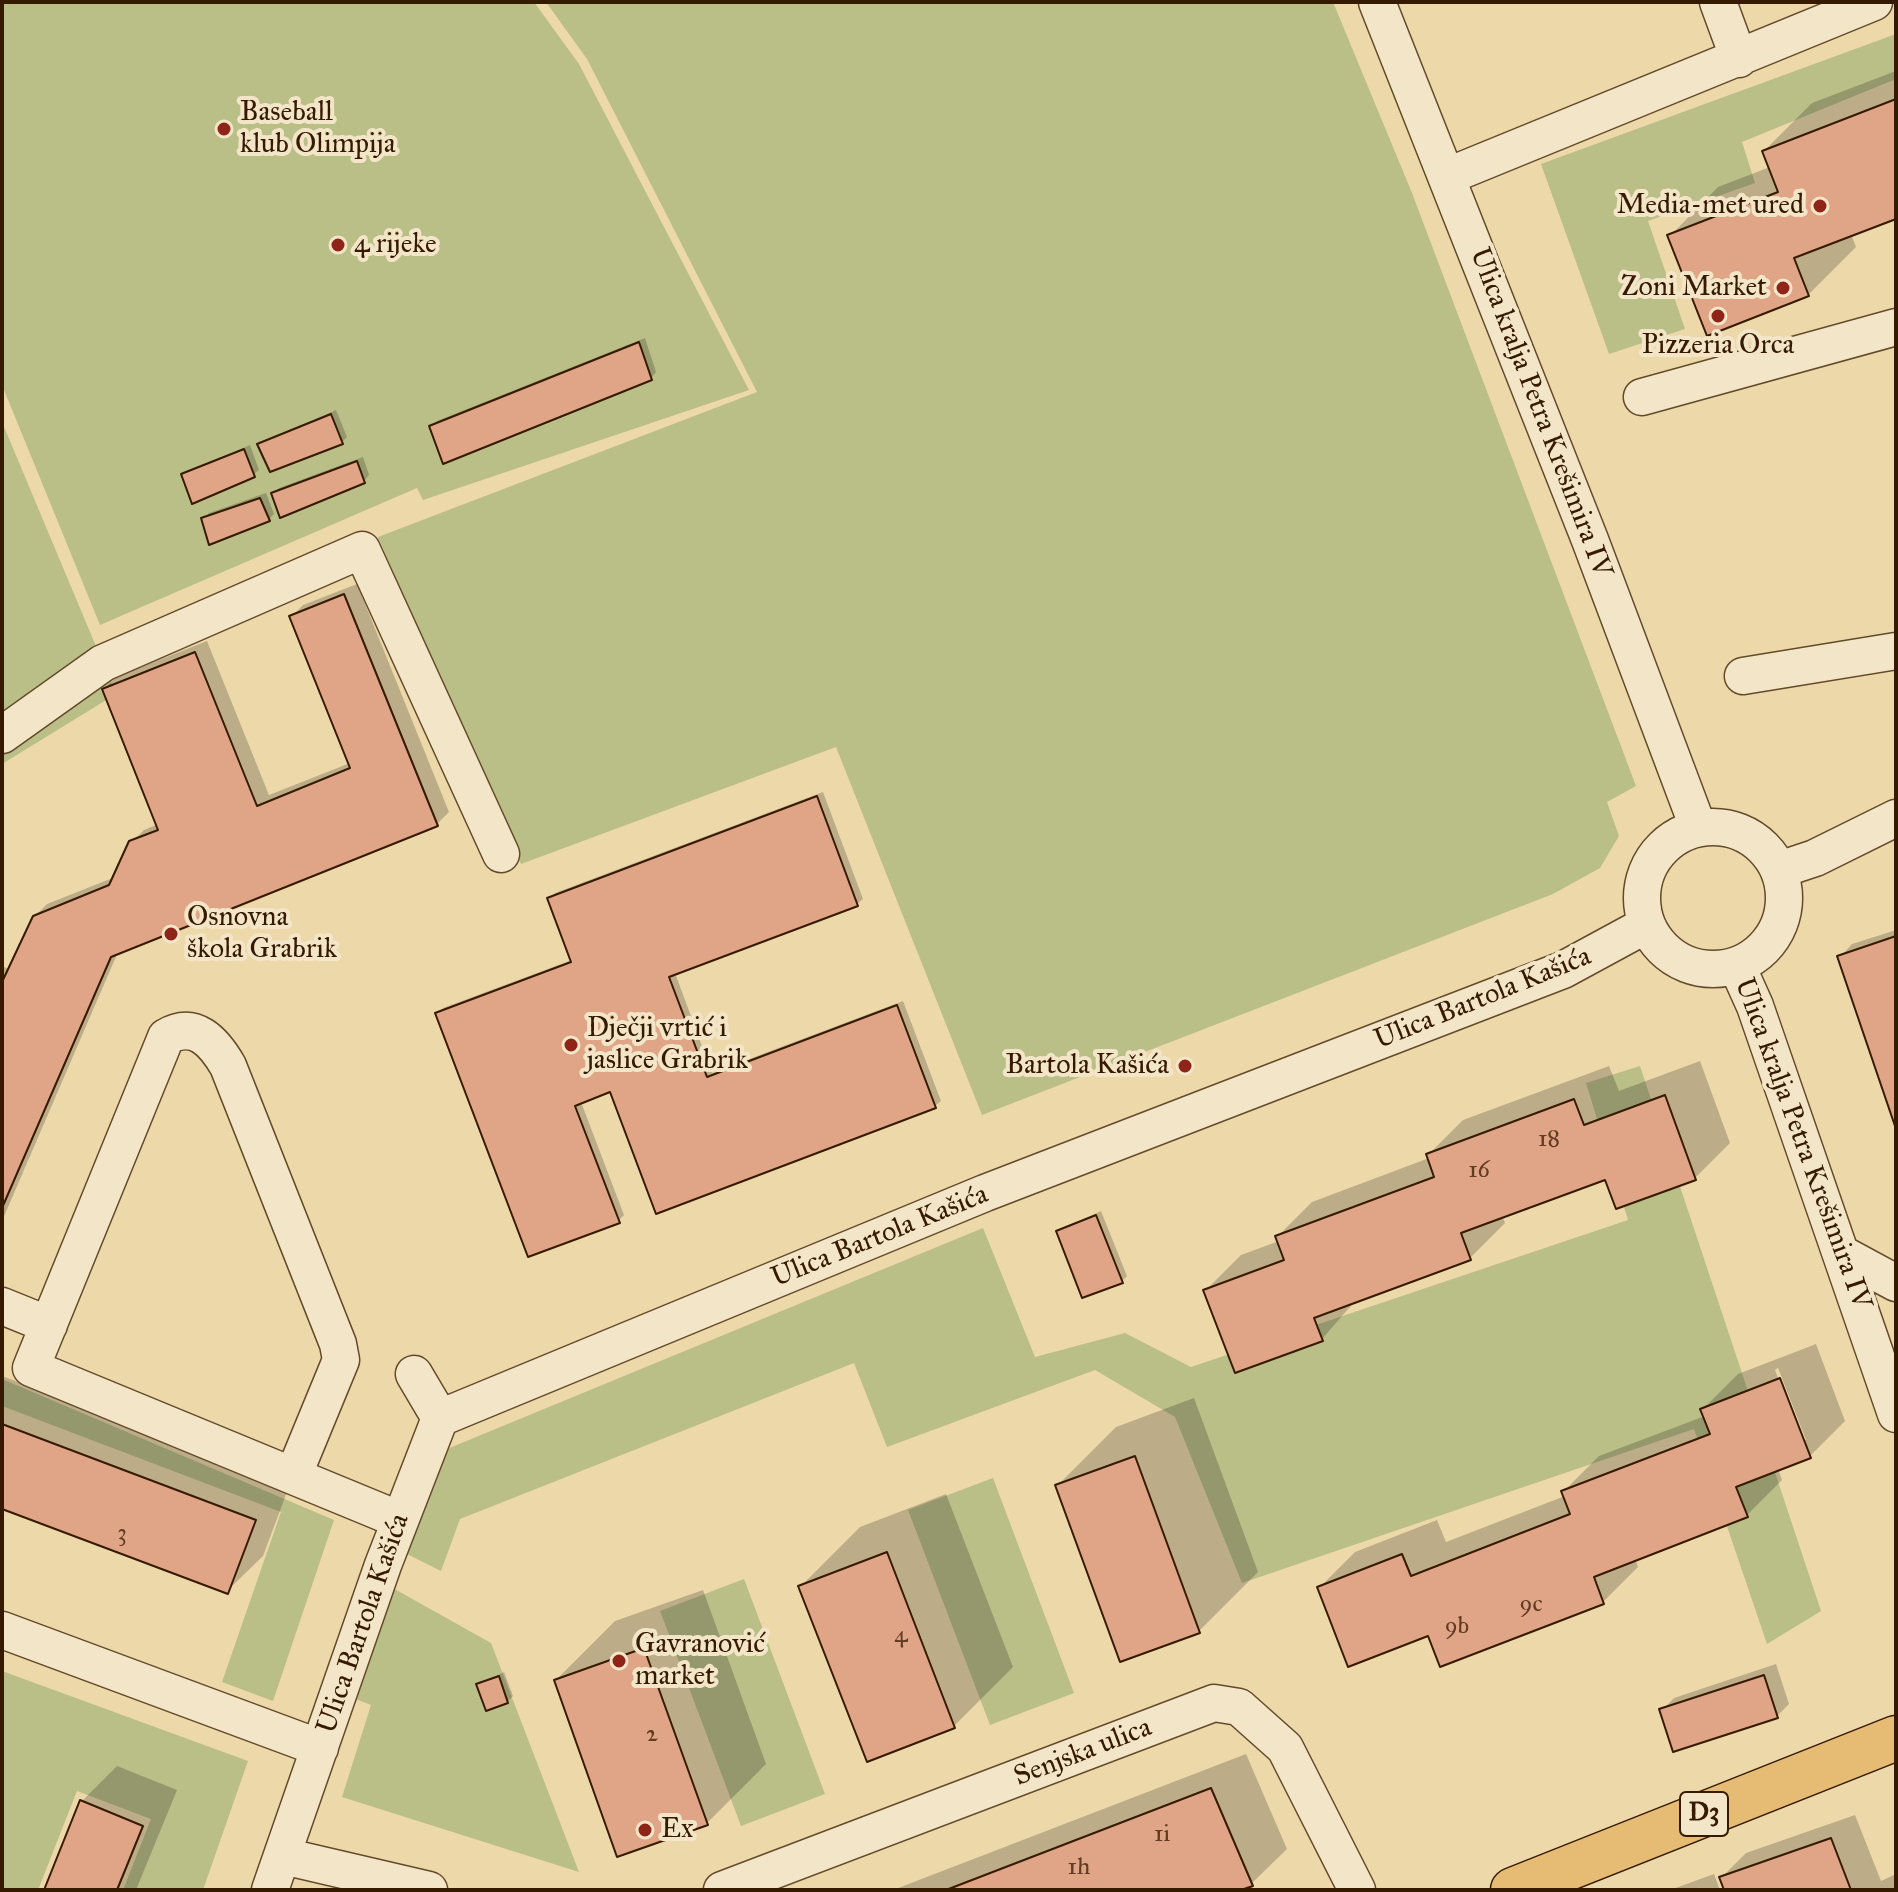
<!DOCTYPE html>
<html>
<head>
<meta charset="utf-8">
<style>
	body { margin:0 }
	#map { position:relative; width:1898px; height:1892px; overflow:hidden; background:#edd8aa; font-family:"IM FELL Great Primer",serif }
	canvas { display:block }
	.frame { position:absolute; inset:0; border:4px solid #361a00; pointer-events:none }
</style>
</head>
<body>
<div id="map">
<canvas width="1898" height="1892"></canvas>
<div class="frame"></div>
</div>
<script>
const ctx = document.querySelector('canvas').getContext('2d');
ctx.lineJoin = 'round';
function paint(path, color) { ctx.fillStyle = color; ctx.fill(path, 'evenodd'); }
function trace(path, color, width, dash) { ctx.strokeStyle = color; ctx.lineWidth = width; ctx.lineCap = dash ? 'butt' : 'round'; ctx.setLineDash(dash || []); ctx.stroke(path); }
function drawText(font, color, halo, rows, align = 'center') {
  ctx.font = font + ' "IM FELL Great Primer",serif'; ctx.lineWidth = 8; ctx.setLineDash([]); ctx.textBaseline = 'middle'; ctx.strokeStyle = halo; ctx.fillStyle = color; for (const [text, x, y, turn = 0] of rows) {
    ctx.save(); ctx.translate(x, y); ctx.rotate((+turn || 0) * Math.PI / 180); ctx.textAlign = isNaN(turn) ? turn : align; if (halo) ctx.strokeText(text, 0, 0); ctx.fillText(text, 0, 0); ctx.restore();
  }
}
paint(new Path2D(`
	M 2,2 L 534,2 L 579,64 L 749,390 L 423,500 L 417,488 L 100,625 L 2,385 Z
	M 546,2 L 1333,2 L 1412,193 L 1636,786 L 1607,802 L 1619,836 L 1600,868 L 1553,894 L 982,1115 L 836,747 L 521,864 L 378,537 L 757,392 L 587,59 Z
	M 1896,34 L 1896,79 L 1742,142 L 1755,183 L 1648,221 L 1685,329 L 1609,354 L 1541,164 Z
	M 2,422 L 116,694 L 2,764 Z
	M 1640,1066 L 1821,1611 L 1767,1644 L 1694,1429 L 1242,1583 L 1175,1417 L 1095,1370 L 887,1447 L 854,1363 L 460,1519 L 441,1571 L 405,1553 L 447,1449 L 983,1228 L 1035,1357 L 1125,1333 L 1191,1367 L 1628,1220 L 1586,1083 Z
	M 2,1379 L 334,1520 L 273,1701 L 222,1682 L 281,1512 L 2,1406 Z
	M 993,1478 L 1074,1693 L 990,1725 L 908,1510 Z
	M 744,1579 L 825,1794 L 741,1826 L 660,1611 Z
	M 391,1587 L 491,1643 L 579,1872 L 342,1797 L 371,1705 L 356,1699 Z
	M 2,1671 L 248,1761 L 203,1890 L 123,1890 L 151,1819 L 77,1791 L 38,1890 L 2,1890 Z`), '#babe87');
paint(new Path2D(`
	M 1896,71 L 1896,217 L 1851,234 L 1856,247 L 1808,295 L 1670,236 L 1718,187 L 1770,167 L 1764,151 L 1812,103 Z
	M 645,338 L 656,372 L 651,378 L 432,427 L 437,421 Z
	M 336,410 L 347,437 L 342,442 L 259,444 Z
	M 250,445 L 259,470 L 253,475 L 183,475 Z
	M 363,457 L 369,475 L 364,481 L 273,494 L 279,488 Z
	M 266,493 L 274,514 L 269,519 L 203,519 L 209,513 Z
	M 357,584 L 449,812 L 437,824 L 118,952 L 2,1221 L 2,966 L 11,970 L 34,917 L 47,904 L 115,877 L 131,843 L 144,830 L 158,824 L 104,689 L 116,677 L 207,641 L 269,795 L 350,763 L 291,617 L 303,605 Z
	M 823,792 L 863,899 L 857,904 L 675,973 L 712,1073 L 903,1001 L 941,1101 L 935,1106 L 611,1090 L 581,1102 L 624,1215 L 618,1221 L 438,1014 L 443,1008 L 572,960 L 549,898 L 555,893 Z
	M 1896,930 L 1896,1123 L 1840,957 L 1852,944 Z
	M 1700,1061 L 1730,1143 L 1695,1178 L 1606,1177 L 1502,1216 L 1505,1223 L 1470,1258 L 1356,1300 L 1322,1339 L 1206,1290 L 1241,1255 L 1279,1241 L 1277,1237 L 1312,1202 L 1429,1158 L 1428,1155 L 1463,1120 L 1609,1066 L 1619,1091 Z
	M 1101,1211 L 1127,1276 L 1121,1282 L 1059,1231 Z
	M 1816,1344 L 1845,1421 L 1810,1456 L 1778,1469 L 1782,1480 L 1747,1515 L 1635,1558 L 1638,1567 L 1603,1602 L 1429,1633 L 1319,1588 L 1355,1552 L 1437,1520 L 1446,1542 L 1565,1496 L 1563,1492 L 1599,1456 L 1705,1416 L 1702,1410 L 1738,1374 ZM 1778,1368 L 1806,1440 L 1802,1440 L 1775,1370 Z
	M 2,1376 L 290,1484 L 263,1556 L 227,1591 L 2,1507 Z
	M 1194,1398 L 1258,1572 L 1199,1631 L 1057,1486 L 1116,1427 Z
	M 946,1494 L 1013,1667 L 954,1726 L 801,1586 L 860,1527 Z
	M 703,1590 L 766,1764 L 707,1823 L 556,1680 L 615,1621 Z
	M 1776,1664 L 1789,1704 L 1777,1716 L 1662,1710 L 1674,1698 Z
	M 504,1672 L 513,1696 L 507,1702 L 478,1685 Z
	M 1246,1754 L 1287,1849 L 1251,1884 L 1235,1890 L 893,1890 Z
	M 117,1766 L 177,1790 L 136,1890 L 46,1890 L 82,1801 Z
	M 1855,1815 L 1881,1881 L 1896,1874 L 1896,1890 L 1726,1890 L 1722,1877 L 1746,1853 Z
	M 1714,1874 L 1720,1890 L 1670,1890 Z`), '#0003');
const building = new Path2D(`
	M 1896,99 L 1896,219 L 1794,258 L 1809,296 L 1707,336 L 1667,235 L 1778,192 L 1762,151 Z
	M 639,342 L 652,380 L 443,464 L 429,426 Z
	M 331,414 L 343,444 L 270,472 L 257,444 Z
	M 244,449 L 255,477 L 192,504 L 181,474 Z
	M 357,461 L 365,483 L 280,518 L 271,493 Z
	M 260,498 L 270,521 L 209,545 L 201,518 Z
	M 344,594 L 438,826 L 111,957 L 2,1208 L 2,982 L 33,916 L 109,885 L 129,841 L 158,830 L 102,689 L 195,652 L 257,806 L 350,768 L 289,616 Z
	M 817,796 L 858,906 L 669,977 L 707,1077 L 897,1005 L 936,1108 L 656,1214 L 610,1092 L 575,1106 L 620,1223 L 528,1257 L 435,1013 L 571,962 L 547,898 Z
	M 1896,936 L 1896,1129 L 1837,956 Z
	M 1665,1095 L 1696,1180 L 1616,1209 L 1605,1180 L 1461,1233 L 1471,1260 L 1314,1318 L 1323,1341 L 1235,1373 L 1203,1290 L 1284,1260 L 1275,1236 L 1434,1177 L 1426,1154 L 1574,1099 L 1584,1125 Z
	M 1096,1215 L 1123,1283 L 1082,1298 L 1056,1231 Z
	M 1780,1378 L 1811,1458 L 1736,1487 L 1748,1517 L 1594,1577 L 1604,1604 L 1440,1667 L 1428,1636 L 1348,1667 L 1317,1587 L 1402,1554 L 1411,1576 L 1570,1514 L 1561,1491 L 1710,1434 L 1700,1409 Z
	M 2,1424 L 256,1520 L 228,1594 L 2,1509 Z
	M 1135,1456 L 1200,1633 L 1120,1662 L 1055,1485 Z
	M 887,1552 L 955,1728 L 867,1762 L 798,1586 Z
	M 644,1648 L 708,1825 L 617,1857 L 554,1680 Z
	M 1764,1675 L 1778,1718 L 1673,1752 L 1659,1709 Z
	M 499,1676 L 508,1703 L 486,1711 L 476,1684 Z
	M 1211,1788 L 1253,1886 L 1241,1890 L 946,1890 Z
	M 80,1800 L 143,1826 L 117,1890 L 44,1890 Z
	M 1831,1838 L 1851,1890 L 1724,1890 L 1719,1877 Z`);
paint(building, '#e0a486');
trace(building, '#361a00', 2);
const minor = new Path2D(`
	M 1377,2 L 1590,540 L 1698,827
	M 1718,2 L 1739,59
	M 1448,176 L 1874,2
	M 1642,397 L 1896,327
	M 1743,676 L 1896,651
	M 2,735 L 103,663 L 362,550 L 501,854
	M1642 898a71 71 0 1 1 142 0a71 71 0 1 1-142 0Z
	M 1779,870 L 1815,858 L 1896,818
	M 1737,966 L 1755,1006 L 1896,1414
	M 1844,1255 L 1896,1283
	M 2,1306 L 49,1325
	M 414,1374 L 440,1418
	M 294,1474 L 341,1360 L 338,1344 L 228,1066 C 214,1042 195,1020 166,1037 L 31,1368 L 400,1520
	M 2,1630 L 320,1748
	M 283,1856 L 429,1890
	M 270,1890 L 383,1565 L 440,1418 L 985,1193 L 1563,970 L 1646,925
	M 722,1890 L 1214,1703 L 1239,1707 L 1285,1748 L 1357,1890`);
const major = new Path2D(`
	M 1513,1890 L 1896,1738`);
trace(minor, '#644a2a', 39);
trace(major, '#361a00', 47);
trace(minor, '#f3e6c8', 36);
trace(major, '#e6bc75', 44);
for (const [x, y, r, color] of [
	[224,129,8,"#8f2418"],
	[1820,206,8,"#8f2418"],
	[338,245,8,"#8f2418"],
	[1783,288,8,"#8f2418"],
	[1718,316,8,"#8f2418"],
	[171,934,8,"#8f2418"],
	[571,1045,8,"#8f2418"],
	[1185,1066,8,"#8f2418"],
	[619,1661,8,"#8f2418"],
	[645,1830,8,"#8f2418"]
]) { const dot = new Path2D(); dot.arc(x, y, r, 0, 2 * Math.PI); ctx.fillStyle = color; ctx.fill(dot); trace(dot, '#f3e6c8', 3); }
drawText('24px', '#603c22', null, [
	["18",1549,1140],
	["16",1479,1171],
	["3",122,1534],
	["9c",1531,1605],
	["9b",1457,1627],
	["4",901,1636],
	["2",652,1735],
	["1i",1162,1835],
	["1h",1079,1868]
]);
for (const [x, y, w] of [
	[1704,1814,48]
]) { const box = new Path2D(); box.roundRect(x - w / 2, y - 22, w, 44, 6); ctx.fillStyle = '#f3e6c8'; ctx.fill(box); trace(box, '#361a00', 2); }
drawText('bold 26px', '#361a00', null, [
	["D3",1704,1814]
]);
drawText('28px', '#361a00', '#f3e6c8', [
	["Baseball",240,113],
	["klub Olimpija",240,145],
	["Media-met ured",1804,206,"right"],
	["4 rijeke",354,245],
	["Zoni Market",1767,288,"right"],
	["Pizzeria Orca",1718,346,"center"],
	["Osnovna",187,918],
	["škola Grabrik",187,950],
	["Dječji vrtić i",587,1029],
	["jaslice Grabrik",587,1061],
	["Bartola Kašića",1169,1066,"right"],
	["Gavranović",635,1645],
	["market",635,1677],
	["Ex",661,1830]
], 'left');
drawText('28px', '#361a00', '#f3e6c8', [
	["Ulica kralja Petra Krešimira IV",1540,413,69],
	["Ulica Bartola Kašića",1483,999,-22],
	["Ulica kralja Petra Krešimira IV",1802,1144,70],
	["Ulica Bartola Kašića",880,1237,-22],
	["Ulica Bartola Kašića",364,1624,-71],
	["Senjska ulica",1083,1753,-21]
]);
</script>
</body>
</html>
